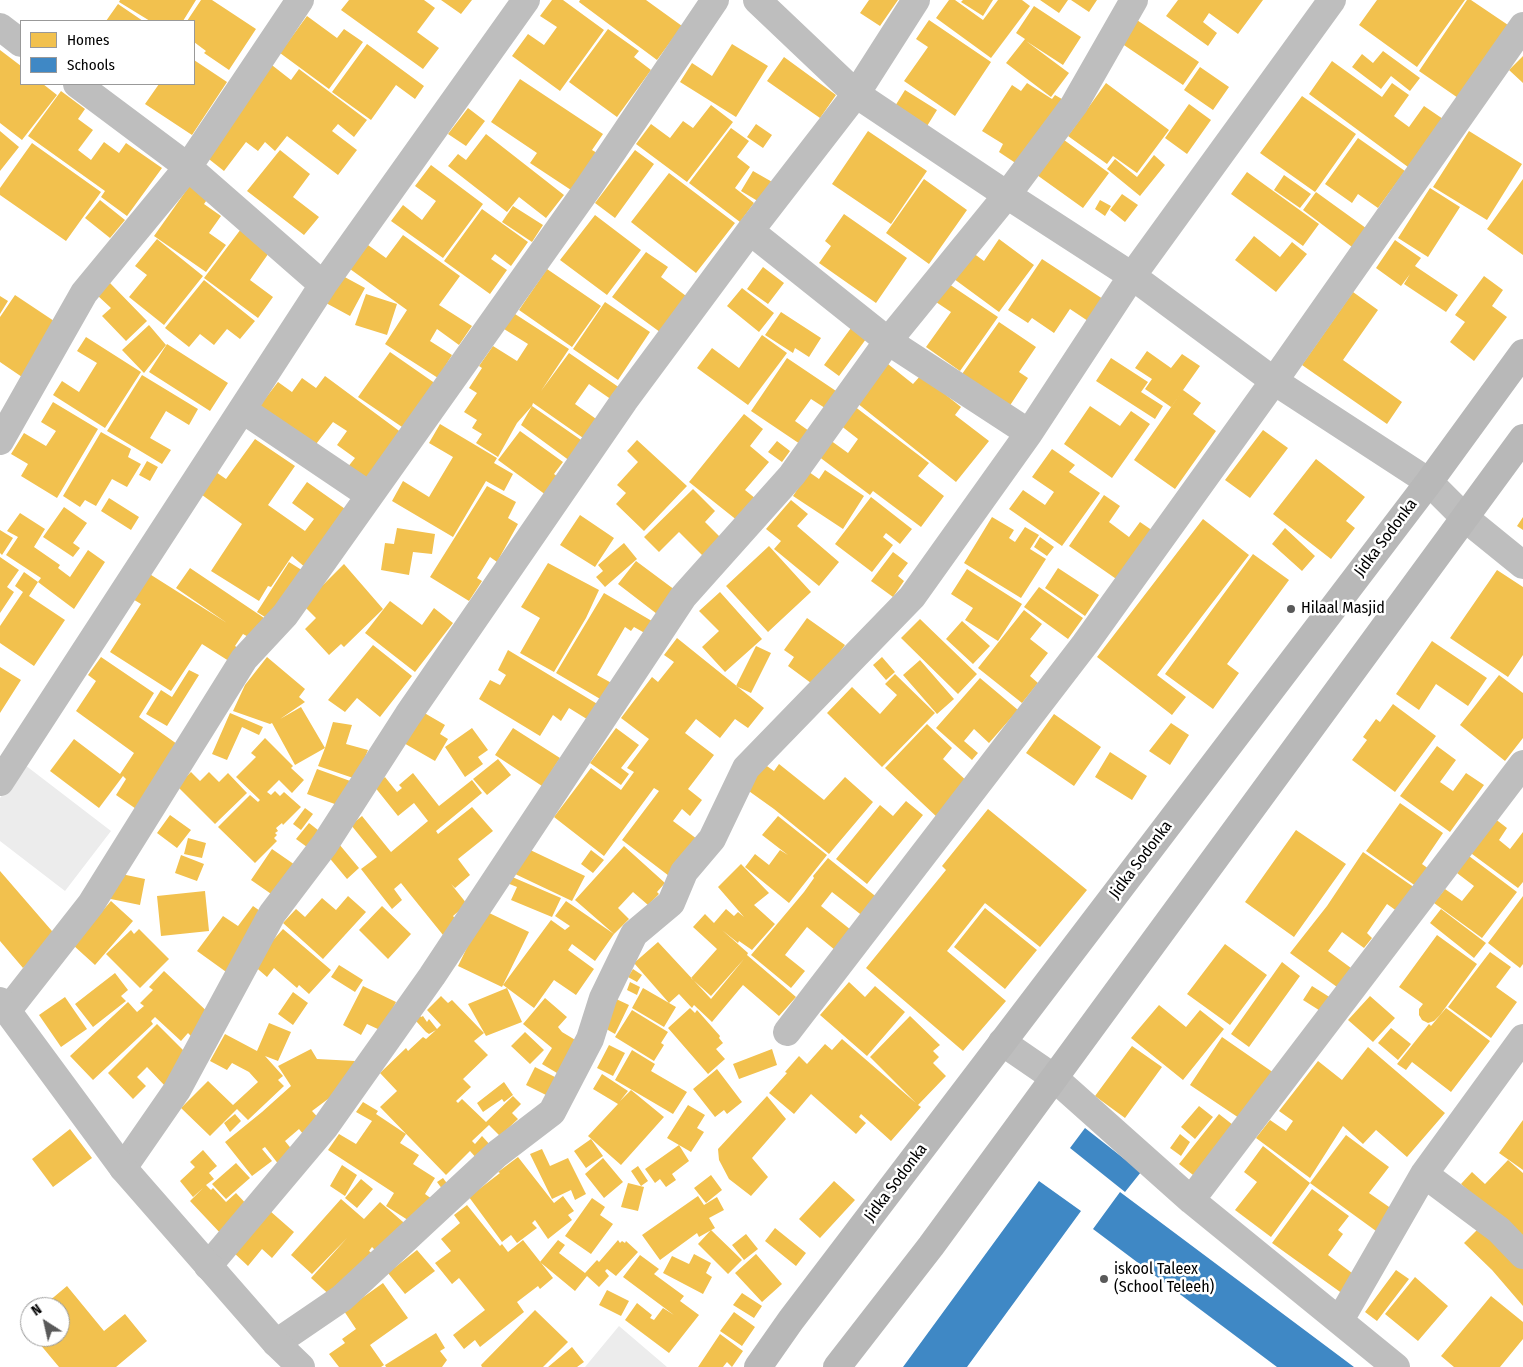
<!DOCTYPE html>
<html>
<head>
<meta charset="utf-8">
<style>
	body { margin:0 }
	#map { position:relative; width:1523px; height:1367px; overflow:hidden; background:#fff; font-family:"Fira Sans Condensed",sans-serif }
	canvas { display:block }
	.legend { position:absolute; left:20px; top:20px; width:175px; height:65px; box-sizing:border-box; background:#fff; border:1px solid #999; margin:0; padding:6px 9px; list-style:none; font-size:15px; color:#000 }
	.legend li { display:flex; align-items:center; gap:10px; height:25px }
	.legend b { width:25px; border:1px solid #999 }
	.north { position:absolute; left:20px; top:1297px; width:50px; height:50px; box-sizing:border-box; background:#fff; border:1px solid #999; border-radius:50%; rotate:325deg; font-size:14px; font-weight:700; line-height:20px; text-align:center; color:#000 }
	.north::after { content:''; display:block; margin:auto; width:18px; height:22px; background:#595959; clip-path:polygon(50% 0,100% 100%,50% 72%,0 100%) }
</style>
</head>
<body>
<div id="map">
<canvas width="1523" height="1367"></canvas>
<ul class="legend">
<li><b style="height:14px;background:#f2c14e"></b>Homes</li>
<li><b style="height:14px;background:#3f88c5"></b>Schools</li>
</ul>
<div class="north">N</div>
</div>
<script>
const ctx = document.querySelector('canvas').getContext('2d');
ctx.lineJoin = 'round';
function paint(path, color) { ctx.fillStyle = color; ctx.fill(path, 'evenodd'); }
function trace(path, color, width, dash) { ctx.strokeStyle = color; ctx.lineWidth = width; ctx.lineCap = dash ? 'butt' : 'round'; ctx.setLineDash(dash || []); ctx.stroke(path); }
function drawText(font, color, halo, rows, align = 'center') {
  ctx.font = font + ' "Fira Sans Condensed",sans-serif'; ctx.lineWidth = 5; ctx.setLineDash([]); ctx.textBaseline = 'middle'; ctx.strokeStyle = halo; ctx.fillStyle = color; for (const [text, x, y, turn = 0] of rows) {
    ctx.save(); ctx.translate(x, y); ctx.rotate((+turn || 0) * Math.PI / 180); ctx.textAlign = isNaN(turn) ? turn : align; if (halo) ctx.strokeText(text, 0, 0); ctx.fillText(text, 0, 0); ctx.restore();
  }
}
paint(new Path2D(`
	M 25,765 L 111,831 L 65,891 L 0,841 L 0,798 Z
	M 619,1326 L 667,1367 L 585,1367 Z`), '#ececec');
paint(new Path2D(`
	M 120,0 L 196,0 L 183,21 L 150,21 L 119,2 Z
	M 201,0 L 212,0 L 256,29 L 229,70 L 204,53 L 206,51 L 194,42 L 194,21 L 187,21 Z
	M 349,0 L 424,0 L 435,8 L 417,32 L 439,48 L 423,69 L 341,10 Z
	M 441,0 L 472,0 L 461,14 Z
	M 552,0 L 563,0 L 604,30 L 560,91 L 512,56 L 528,34 L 544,45 L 557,27 L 540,16 Z
	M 580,0 L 646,0 L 682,26 L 657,60 L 579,2 Z
	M 869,0 L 898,0 L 880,26 L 860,13 Z
	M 949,0 L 955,0 L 983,20 L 998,0 L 1022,0 L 1030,6 L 991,58 L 936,18 Z
	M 963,0 L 993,0 L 983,16 L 961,2 Z
	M 1040,0 L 1068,0 L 1059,13 Z
	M 1071,0 L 1097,0 L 1089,12 Z
	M 1178,0 L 1263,0 L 1238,34 L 1209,13 L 1203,22 L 1217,33 L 1208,46 L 1166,16 Z
	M 1377,0 L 1465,0 L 1417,67 L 1359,25 Z
	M 1467,0 L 1471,0 L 1511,27 L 1461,100 L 1419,71 Z
	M 118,4 L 143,21 L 106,21 Z
	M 1034,6 L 1081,37 L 1063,65 L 1026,41 L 1069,73 L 1051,97 L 1006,63 L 1025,39 L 1016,33 Z
	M 307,16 L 337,38 L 344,29 L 363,42 L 329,89 L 280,53 Z
	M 1131,16 L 1199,62 L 1183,85 L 1115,39 Z
	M 929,20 L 991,62 L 955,116 L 904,81 L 928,47 L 916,39 Z
	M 608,29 L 639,51 L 634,57 L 651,70 L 617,117 L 569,82 Z
	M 367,44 L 424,86 L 415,99 L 396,85 L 371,120 L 332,92 Z
	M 732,44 L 768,66 L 736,117 L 680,82 L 692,63 L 712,76 Z
	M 0,50 L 21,66 L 21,84 L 43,84 L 57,95 L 22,140 L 0,123 Z
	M 1383,51 L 1420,78 L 1410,91 L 1391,76 L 1381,89 L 1352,67 L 1362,54 L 1373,63 Z
	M 1523,56 L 1523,83 L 1509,70 Z
	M 784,57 L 836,95 L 820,118 L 767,81 Z
	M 194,60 L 227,82 L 192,135 L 145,104 L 159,84 L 194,84 Z
	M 1332,61 L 1382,97 L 1392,83 L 1409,95 L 1394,116 L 1409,127 L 1424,106 L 1443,119 L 1408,167 L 1309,94 Z
	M 268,62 L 291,80 L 299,69 L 367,120 L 354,137 L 338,124 L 332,131 L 357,150 L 338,175 L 287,136 L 275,151 L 265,142 L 258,151 L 246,142 L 224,171 L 200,152 Z
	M 1200,67 L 1229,87 L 1213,110 L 1184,90 Z
	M 520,79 L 603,134 L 592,150 L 597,153 L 571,190 L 530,163 L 537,153 L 491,122 Z
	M 1027,83 L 1052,99 L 1055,95 L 1067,102 L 1023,168 L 999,152 L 1003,144 L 982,131 L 1012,85 L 1021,91 Z
	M 1106,83 L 1169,130 L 1137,173 L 1113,156 L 1107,164 L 1068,136 Z
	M 905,90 L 937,110 L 924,131 L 892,111 Z
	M 61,91 L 85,109 L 78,119 L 93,130 L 78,150 L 91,160 L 104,142 L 119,153 L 126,143 L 162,168 L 127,216 L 101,197 L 105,191 L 28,136 Z
	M 1302,96 L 1356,134 L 1315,192 L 1260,153 Z
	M 1189,104 L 1211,120 L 1187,154 L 1165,138 Z
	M 711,105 L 733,122 L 687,182 L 636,144 L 651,124 L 670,138 L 683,121 L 693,128 Z
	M 468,108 L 485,121 L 466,146 L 448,134 Z
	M 756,124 L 772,135 L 763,148 L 747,137 Z
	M 731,128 L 749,141 L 737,157 L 750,167 L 735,188 L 754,203 L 740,222 L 689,183 Z
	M 0,131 L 19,147 L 0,171 Z
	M 868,131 L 927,171 L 891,224 L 832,184 Z
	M 1469,131 L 1522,164 L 1487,220 L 1433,187 Z
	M 486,134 L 564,195 L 546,218 L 519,197 L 507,212 L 448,166 L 458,154 L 466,160 Z
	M 1056,134 L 1109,173 L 1083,208 L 1030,170 Z
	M 1358,138 L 1405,171 L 1378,208 L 1358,194 L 1352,203 L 1325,184 Z
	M 32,143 L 101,192 L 66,241 L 0,195 L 0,188 Z
	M 280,150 L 310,174 L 293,197 L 319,217 L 304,235 L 247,191 Z
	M 635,150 L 654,164 L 615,218 L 595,203 Z
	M 1154,155 L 1165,165 L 1140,196 L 1107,169 L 1115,159 L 1137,177 Z
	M 431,165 L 483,204 L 443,258 L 391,221 L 403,205 L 422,220 L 436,201 L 415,186 Z
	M 753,171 L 774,183 L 761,203 L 741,191 Z
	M 1247,172 L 1319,224 L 1303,246 L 1231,194 Z
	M 669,173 L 735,223 L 696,273 L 631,222 Z
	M 1284,175 L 1311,194 L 1300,208 L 1274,190 Z
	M 924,179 L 967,210 L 929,264 L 886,233 Z
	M 1523,179 L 1523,255 L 1487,229 Z
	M 193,181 L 211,194 L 204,204 L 221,216 L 209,233 L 226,245 L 206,272 L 154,236 Z
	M 1430,188 L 1460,207 L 1428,257 L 1398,238 Z
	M 1316,192 L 1370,231 L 1356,250 L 1303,210 Z
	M 1122,194 L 1138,205 L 1125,222 L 1110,210 Z
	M 100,200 L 125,220 L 110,238 L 85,218 Z
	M 1100,200 L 1111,206 L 1105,216 L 1095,209 Z
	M 513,206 L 543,225 L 532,242 L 502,222 Z
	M 482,209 L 528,242 L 511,266 L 495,254 L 491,259 L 507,270 L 490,294 L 444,261 Z
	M 844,214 L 907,258 L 876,303 L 819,263 L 831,246 L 825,241 Z
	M 595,215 L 641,250 L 607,295 L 560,260 Z
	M 244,225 L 273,247 L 250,280 L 273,297 L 258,318 L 204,278 Z
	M 403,235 L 460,276 L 439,305 L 472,326 L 459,345 L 437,329 L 430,341 L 452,355 L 438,378 L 385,344 L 407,310 L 350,269 L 368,245 L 386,258 Z
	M 1254,236 L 1280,257 L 1292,242 L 1307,254 L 1276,292 L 1235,260 Z
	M 157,239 L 203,276 L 164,325 L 129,297 L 147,275 L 135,266 Z
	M 999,239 L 1034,265 L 999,312 L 950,276 L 969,250 L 984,261 Z
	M 1395,240 L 1421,258 L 1415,266 L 1458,295 L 1446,312 L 1404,284 L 1410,274 L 1401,286 L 1376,268 Z
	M 646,252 L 668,267 L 661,277 L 690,299 L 664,335 L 612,297 Z
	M 1042,259 L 1106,301 L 1091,323 L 1070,309 L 1054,333 L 1032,318 L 1028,323 L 1008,310 Z
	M 763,267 L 784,283 L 768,304 L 747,289 Z
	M 547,269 L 601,306 L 572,347 L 519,310 Z
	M 341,275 L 365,288 L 350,316 L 326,303 Z
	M 1484,276 L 1503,290 L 1492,306 L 1507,317 L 1474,361 L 1450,342 L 1465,322 L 1455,315 Z
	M 204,280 L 255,321 L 240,339 L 227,329 L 214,345 L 200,334 L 189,347 L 165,328 Z
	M 946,282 L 998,317 L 960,371 L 926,347 L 951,312 L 933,300 Z
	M 110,283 L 147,321 L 126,341 L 102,316 L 111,308 L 97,295 Z
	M 742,288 L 774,313 L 759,332 L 727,306 Z
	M 1353,292 L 1378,310 L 1343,360 L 1402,402 L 1387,424 L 1302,365 Z
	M 366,294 L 397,304 L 387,335 L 355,325 Z
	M 15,295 L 57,323 L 22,377 L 0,362 L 0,317 Z
	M 0,296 L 8,301 L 0,314 Z
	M 605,302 L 650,332 L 618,380 L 573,349 Z
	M 781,312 L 821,338 L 809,357 L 795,348 L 793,353 L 765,335 Z
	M 515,314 L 569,349 L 541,391 L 569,353 L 620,388 L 612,400 L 589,384 L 575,404 L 599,421 L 586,440 L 533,403 L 532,406 L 584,442 L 570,461 L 521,425 L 532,406 L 517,423 L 498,457 L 476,443 L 482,434 L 472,428 L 477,420 L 464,412 L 477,393 L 469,388 L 482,368 L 479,366 L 493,346 L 517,361 L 528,344 L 504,329 Z
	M 999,322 L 1036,347 L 1019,372 L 1028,378 L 1009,407 L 962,374 Z
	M 149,325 L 166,345 L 144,373 L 122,350 Z
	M 851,328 L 866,339 L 839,376 L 824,365 Z
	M 762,335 L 787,353 L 748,405 L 697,368 L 712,348 L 739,368 Z
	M 86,337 L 141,372 L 105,428 L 53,395 L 62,381 L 79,392 L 97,363 L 77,351 Z
	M 167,344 L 228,383 L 210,411 L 149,372 Z
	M 1147,351 L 1171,368 L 1182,354 L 1200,366 L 1171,407 L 1145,389 L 1152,379 L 1135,368 Z
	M 390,352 L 436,384 L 405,429 L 358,397 Z
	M 787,358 L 839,393 L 828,410 L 811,399 L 795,421 L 809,431 L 800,444 L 751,411 Z
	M 1111,358 L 1148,382 L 1141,392 L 1163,406 L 1155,419 L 1096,381 Z
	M 883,360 L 913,384 L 921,375 L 961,407 L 955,415 L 989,441 L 956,482 L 852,399 Z
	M 142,375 L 198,409 L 189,425 L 166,411 L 150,438 L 171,450 L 162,464 L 107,431 Z
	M 325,376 L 402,433 L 362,487 L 343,473 L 355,458 L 337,445 L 347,431 L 333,422 L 313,448 L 258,408 L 278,382 L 292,392 L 302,378 L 316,388 Z
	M 1183,390 L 1201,403 L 1193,414 L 1216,431 L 1175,489 L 1134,460 Z
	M 53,402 L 98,429 L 57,498 L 21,476 L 28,464 L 11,454 L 24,433 L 46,446 L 56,431 L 41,422 Z
	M 854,406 L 929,463 L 918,476 L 944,496 L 921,527 L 873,491 L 870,495 L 818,456 L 830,440 L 848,453 L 858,439 L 840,425 Z
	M 1090,406 L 1120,426 L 1131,411 L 1150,424 L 1112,478 L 1064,444 Z
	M 744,414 L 763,429 L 750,446 L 769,462 L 745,490 L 761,503 L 743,525 L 689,482 Z
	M 440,424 L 497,458 L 494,463 L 513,474 L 504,491 L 486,481 L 453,537 L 392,501 L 403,481 L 429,497 L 453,457 L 429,443 Z
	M 1263,430 L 1288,448 L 1250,498 L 1225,480 Z
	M 520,431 L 563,462 L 554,474 L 558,477 L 546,495 L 498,460 Z
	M 101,432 L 131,449 L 128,457 L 141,464 L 127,487 L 112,479 L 96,506 L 85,500 L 80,507 L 63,496 Z
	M 255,439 L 295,466 L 268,505 L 305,531 L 314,519 L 292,503 L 307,482 L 348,511 L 307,569 L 292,556 L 271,587 L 268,586 L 259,601 L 211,571 L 242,524 L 198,492 L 213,470 L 226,479 Z
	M 637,440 L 687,486 L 644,531 L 616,504 L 626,493 L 617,485 L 638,462 L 627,451 Z
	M 777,441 L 790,451 L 782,462 L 768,452 Z
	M 1052,449 L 1075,465 L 1069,472 L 1100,493 L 1062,546 L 1009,509 L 1023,490 L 1045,505 L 1054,492 L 1032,477 Z
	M 1316,459 L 1365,497 L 1346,521 L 1355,528 L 1331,559 L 1273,514 Z
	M 147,461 L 158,467 L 150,481 L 139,475 Z
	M 825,470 L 864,496 L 843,529 L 793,496 L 809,472 L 819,479 Z
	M 487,486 L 516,502 L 508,518 L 518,524 L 497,562 L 490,557 L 477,578 L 482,581 L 469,601 L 430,577 Z
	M 693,489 L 715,511 L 705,522 L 724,541 L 706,559 L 679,532 L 659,552 L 644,537 Z
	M 1104,495 L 1120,506 L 1109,522 L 1129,537 L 1140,522 L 1156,533 L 1122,583 L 1069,546 Z
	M 871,497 L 912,529 L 900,544 L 886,533 L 883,537 L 893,545 L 872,572 L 835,544 Z
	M 109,498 L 139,517 L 131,530 L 101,511 Z
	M 791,500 L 808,514 L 797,526 L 839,562 L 819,586 L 774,549 L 781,541 L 766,529 Z
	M 64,507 L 87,523 L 73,543 L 80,548 L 73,557 L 43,537 Z
	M 20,513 L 45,529 L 34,547 L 60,565 L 58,568 L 70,577 L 88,550 L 105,562 L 74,609 L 38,582 L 41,578 L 6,555 L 18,537 L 7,531 Z
	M 580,515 L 614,538 L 595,567 L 560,545 Z
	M 992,517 L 1014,530 L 1009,538 L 1015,542 L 1025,527 L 1039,535 L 1030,549 L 1046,559 L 1021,598 L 964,563 Z
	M 1523,517 L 1523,530 L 1517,526 Z
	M 1203,519 L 1249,555 L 1157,675 L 1186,697 L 1172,715 L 1097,657 Z
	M 397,528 L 435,534 L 432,554 L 413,552 L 409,575 L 381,570 L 385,543 L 394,544 Z
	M 1285,528 L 1315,556 L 1302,571 L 1272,544 Z
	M 0,530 L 13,538 L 2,555 L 0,553 Z
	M 1040,537 L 1054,547 L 1047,556 L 1034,547 Z
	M 624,543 L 637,559 L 605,587 L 596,577 L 603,571 L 598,565 Z
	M 769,546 L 811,592 L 768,632 L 726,586 Z
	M 893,552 L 908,563 L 898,576 L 904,581 L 893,597 L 871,581 Z
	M 1253,554 L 1289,580 L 1227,664 L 1239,673 L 1213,709 L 1165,674 Z
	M 0,557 L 19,570 L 7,587 L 14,592 L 0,613 Z
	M 636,561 L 675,590 L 657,614 L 618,584 Z
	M 289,562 L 308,574 L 276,624 L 257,612 Z
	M 548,563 L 599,590 L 586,618 L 554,672 L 520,653 L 540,618 L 521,607 Z
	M 344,564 L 383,609 L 344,647 L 341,644 L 329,655 L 305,629 L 316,618 L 303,605 Z
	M 190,568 L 273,624 L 252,639 L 243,634 L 235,646 L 241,650 L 232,663 L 202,644 L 171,691 L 110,652 L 141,604 L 131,598 L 148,573 L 227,623 L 176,588 Z
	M 1058,568 L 1099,595 L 1085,616 L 1045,588 Z
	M 967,569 L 1022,604 L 998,641 L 965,620 L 973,608 L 951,594 Z
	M 1497,570 L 1523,587 L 1523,655 L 1508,677 L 1450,638 Z
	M 24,572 L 38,582 L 29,596 L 65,620 L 34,666 L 0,643 L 0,626 L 23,592 L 15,586 Z
	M 1039,587 L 1083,618 L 1068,639 L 1024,607 Z
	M 720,592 L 762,639 L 725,672 L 702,647 L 719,631 L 699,611 Z
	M 604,593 L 657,624 L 650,636 L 634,627 L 631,631 L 625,627 L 597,675 L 617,686 L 607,703 L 556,673 Z
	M 390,601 L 422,625 L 434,608 L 453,623 L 415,672 L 365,633 Z
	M 1024,610 L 1042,624 L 1030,639 L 1048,653 L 1030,676 L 1038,683 L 1022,703 L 978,668 Z
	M 807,618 L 845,645 L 815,686 L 788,666 L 794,657 L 784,650 Z
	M 920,619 L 977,674 L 958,694 L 901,638 Z
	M 962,621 L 990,646 L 973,664 L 946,639 Z
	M 677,638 L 764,708 L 748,728 L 735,719 L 720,738 L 696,719 L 685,733 L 714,755 L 688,789 L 702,800 L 690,816 L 682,809 L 673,821 L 701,842 L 673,879 L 622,840 L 659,791 L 654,788 L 604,856 L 554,817 L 591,768 L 621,790 L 634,772 L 627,768 L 649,739 L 621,718 L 652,677 L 658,682 L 674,662 L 664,655 Z
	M 1432,641 L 1487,678 L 1468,706 L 1436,684 L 1419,710 L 1396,694 Z
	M 373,645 L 412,676 L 380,717 L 357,698 L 345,712 L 328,700 Z
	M 756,646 L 771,653 L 751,693 L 736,686 Z
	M 508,650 L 599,705 L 590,721 L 569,708 L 561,721 L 553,715 L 540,736 L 479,699 L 490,680 L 500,685 L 506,675 L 498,670 Z
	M 101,657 L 154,693 L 139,717 L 177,744 L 139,811 L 116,795 L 126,779 L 123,776 L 99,808 L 50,771 L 74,739 L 120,774 L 134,753 L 76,711 L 96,681 L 88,675 Z
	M 267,657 L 305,689 L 299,697 L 305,702 L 280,719 L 301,707 L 325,748 L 333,722 L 352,725 L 346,744 L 368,750 L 356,779 L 318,766 L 325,748 L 295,765 L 272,723 L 270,724 L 233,711 L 245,685 Z
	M 882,657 L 895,672 L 886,680 L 873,665 Z
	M 920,660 L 954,699 L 937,714 L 903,675 Z
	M 0,667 L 21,680 L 0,713 Z
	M 189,670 L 199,675 L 167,726 L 146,714 L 161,690 L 172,697 Z
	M 895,674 L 935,713 L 882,767 L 827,713 L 852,687 L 880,714 L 897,695 L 885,684 Z
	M 1499,675 L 1523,693 L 1523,738 L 1505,761 L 1460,725 Z
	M 980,678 L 1018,710 L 989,743 L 974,729 L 964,741 L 978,753 L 972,760 L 936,728 Z
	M 1393,704 L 1436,736 L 1395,792 L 1352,760 L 1367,740 L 1363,737 L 1376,719 L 1380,722 Z
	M 421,711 L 445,725 L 440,734 L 448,739 L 435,761 L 402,742 Z
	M 230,713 L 263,727 L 259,735 L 242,727 L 227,760 L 212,754 Z
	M 1054,714 L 1101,747 L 1074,786 L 1026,753 Z
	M 1171,723 L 1189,735 L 1170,765 L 1149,751 Z
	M 927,724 L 952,748 L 943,759 L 970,784 L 939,819 L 885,768 Z
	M 472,728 L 488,750 L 478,757 L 483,764 L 465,777 L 445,747 Z
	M 513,728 L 560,758 L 542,786 L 495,755 Z
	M 616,728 L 639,745 L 621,768 L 629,774 L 621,785 L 590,763 Z
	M 265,738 L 293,766 L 291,768 L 304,780 L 292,793 L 279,780 L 267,792 L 271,795 L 275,791 L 280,796 L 284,792 L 301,807 L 283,825 L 282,823 L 276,828 L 278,831 L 275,833 L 277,835 L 274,838 L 277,841 L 255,863 L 218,827 L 250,795 L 258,802 L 260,800 L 236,777 L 256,757 L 251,753 Z
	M 1437,746 L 1456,760 L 1440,782 L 1453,791 L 1466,773 L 1484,785 L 1450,832 L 1400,796 Z
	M 1110,752 L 1147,776 L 1132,800 L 1095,777 Z
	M 498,759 L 511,775 L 487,795 L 473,779 Z
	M 764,764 L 774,771 L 779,764 L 824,800 L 845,777 L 873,802 L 829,854 L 774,809 L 746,789 Z
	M 317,769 L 353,782 L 343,807 L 307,794 Z
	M 191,772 L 200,781 L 209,772 L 219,782 L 228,773 L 247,793 L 215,824 L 177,786 Z
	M 413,773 L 439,806 L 472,780 L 482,793 L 436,831 L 438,834 L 472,807 L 493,831 L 458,859 L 470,875 L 455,888 L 451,884 L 467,904 L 453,916 L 458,922 L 443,935 L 401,883 L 394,889 L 402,900 L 392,909 L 361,869 L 377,857 L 351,825 L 362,816 L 391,852 L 428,821 L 414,803 L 398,816 L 374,786 L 385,777 L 397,792 L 402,788 L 399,785 Z
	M 906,801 L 923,815 L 867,884 L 836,859 L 880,805 L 893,816 Z
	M 1400,803 L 1443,833 L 1422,864 L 1433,872 L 1420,889 L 1366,851 Z
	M 305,808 L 313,814 L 301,830 L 293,824 Z
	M 988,809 L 1087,890 L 1040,947 L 970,891 L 985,903 L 947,951 L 1006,1001 L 963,1051 L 866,968 L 946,870 L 942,866 Z
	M 170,815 L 191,830 L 177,848 L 157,833 Z
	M 778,816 L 827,855 L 789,903 L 745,867 L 755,854 L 769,865 L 780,850 L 788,855 L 762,835 Z
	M 1494,818 L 1507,828 L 1499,840 L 1510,849 L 1523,832 L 1523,882 L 1518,888 L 1468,851 Z
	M 309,823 L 323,834 L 311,850 L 296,839 Z
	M 1296,830 L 1346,864 L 1294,937 L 1245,902 Z
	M 188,838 L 206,843 L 202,858 L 184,854 Z
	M 339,844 L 359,868 L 347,879 L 327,855 Z
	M 624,846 L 665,883 L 657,892 L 659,894 L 648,905 L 633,892 L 618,908 L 629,919 L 614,934 L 575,900 Z
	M 526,848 L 585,876 L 572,901 L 513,873 Z
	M 272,849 L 298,867 L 277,898 L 251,880 Z
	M 591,850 L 604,860 L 593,873 L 581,864 Z
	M 1363,852 L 1418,890 L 1401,914 L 1387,904 L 1367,933 L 1372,938 L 1364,948 L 1342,932 L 1328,951 L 1351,968 L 1337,987 L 1290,953 L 1327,906 Z
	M 181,855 L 204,864 L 197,881 L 175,873 Z
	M 1469,856 L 1517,892 L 1482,938 L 1434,903 L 1445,889 L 1462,901 L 1474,886 L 1457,873 Z
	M 828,858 L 879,899 L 864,917 L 832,892 L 821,906 L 851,930 L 835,950 L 807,927 L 785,955 L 805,971 L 791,988 L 751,955 L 804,892 L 814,878 L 813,876 Z
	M 741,864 L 769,893 L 754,905 L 775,924 L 752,950 L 739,941 L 738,943 L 722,930 L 748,953 L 747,955 L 796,997 L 779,1016 L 743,985 L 712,1022 L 694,1005 L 692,1008 L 679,994 L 669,1003 L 634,963 L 658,942 L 711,999 L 744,959 L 711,996 L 691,978 L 717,949 L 693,927 L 705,914 L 714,923 L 726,909 L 734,916 L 738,912 L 744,917 L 718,887 Z
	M 0,871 L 58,938 L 23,968 L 0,941 Z
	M 112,872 L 145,879 L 140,905 L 106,898 Z
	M 510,876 L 561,898 L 552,917 L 511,900 L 517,887 L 507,883 Z
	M 205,891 L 209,931 L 161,936 L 157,896 Z
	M 348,896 L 366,912 L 323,959 L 283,923 L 296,909 L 305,917 L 322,898 L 336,910 Z
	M 1523,896 L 1523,964 L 1520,968 L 1488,943 Z
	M 111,901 L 133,921 L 95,965 L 73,945 Z
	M 566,901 L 614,934 L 595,961 L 572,944 L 568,950 L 594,969 L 576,995 L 554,980 L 534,1008 L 503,985 L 551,920 L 565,930 L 570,926 L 555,916 Z
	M 253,906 L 270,918 L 229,974 L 197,951 L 223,916 L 238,926 Z
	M 382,906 L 411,934 L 388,959 L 359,930 Z
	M 985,908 L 1037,950 L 1005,989 L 954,947 Z
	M 1441,909 L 1486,943 L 1474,958 L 1430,923 Z
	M 485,911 L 529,932 L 502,987 L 458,966 Z
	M 139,929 L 169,959 L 140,988 L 106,954 L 131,930 L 134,934 Z
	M 283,929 L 331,970 L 309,994 L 299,985 L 297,988 L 274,968 L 267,977 L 252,964 Z
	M 1437,935 L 1477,964 L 1440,1015 L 1434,1021 L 1428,1023 L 1422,1020 L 1419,1015 L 1419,1009 L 1423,1004 L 1399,987 Z
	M 1225,944 L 1267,975 L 1230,1025 L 1187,994 Z
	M 1490,952 L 1511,967 L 1496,987 L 1517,1002 L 1491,1038 L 1448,1007 Z
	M 1282,962 L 1300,976 L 1249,1047 L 1231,1034 Z
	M 339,965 L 363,980 L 355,992 L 331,977 Z
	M 633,969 L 642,975 L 637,982 L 628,977 Z
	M 164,971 L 213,1017 L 193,1038 L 188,1033 L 181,1041 L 155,1017 L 151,1021 L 153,1024 L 93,1080 L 70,1056 L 128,1002 L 137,1012 L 144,1006 L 140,1003 L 153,990 L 149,987 Z
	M 115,973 L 128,990 L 121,996 L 126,1001 L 93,1027 L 75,1004 Z
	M 630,982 L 640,987 L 637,995 L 627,990 Z
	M 849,982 L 865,997 L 875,986 L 905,1012 L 867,1056 L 820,1015 Z
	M 363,986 L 396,1002 L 382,1031 L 367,1024 L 361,1035 L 343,1025 Z
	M 1312,986 L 1331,998 L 1322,1012 L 1303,1000 Z
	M 507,988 L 522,1022 L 486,1036 L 468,1004 Z
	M 643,988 L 676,1007 L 664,1027 L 632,1008 Z
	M 293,992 L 308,1003 L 293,1025 L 278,1014 Z
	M 441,996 L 448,1003 L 452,1000 L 484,1033 L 474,1041 L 488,1055 L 463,1079 L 471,1087 L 456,1101 L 458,1103 L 462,1099 L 486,1122 L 513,1096 L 521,1104 L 512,1113 L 518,1119 L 500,1136 L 489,1125 L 472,1141 L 475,1144 L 482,1136 L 492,1147 L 478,1160 L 470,1151 L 446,1175 L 380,1107 L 397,1091 L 380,1073 L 406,1048 L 408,1051 L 423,1037 L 426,1039 L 436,1030 L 429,1034 L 426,1032 L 416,1021 L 419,1015 L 421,1017 L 423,1016 L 427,1022 L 429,1019 L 437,1029 L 441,1025 L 427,1010 Z
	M 1370,996 L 1395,1018 L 1373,1042 L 1348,1020 Z
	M 65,997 L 87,1029 L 61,1047 L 39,1015 Z
	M 545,998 L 567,1017 L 558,1027 L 562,1032 L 577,1041 L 557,1073 L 542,1064 L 552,1048 L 523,1024 Z
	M 614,998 L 629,1005 L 615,1034 L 601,1026 Z
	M 1159,1005 L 1186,1027 L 1200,1010 L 1224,1029 L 1183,1080 L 1131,1038 Z
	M 690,1008 L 695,1013 L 697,1010 L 720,1036 L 719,1038 L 723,1043 L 716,1049 L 725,1059 L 708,1074 L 668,1028 Z
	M 1446,1008 L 1490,1041 L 1451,1092 L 1412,1062 L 1406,1070 L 1397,1064 L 1429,1024 L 1431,1026 Z
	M 632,1010 L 668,1032 L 661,1043 L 664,1045 L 654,1061 L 615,1037 Z
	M 910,1016 L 940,1045 L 933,1051 L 939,1057 L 933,1063 L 946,1076 L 918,1105 L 921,1107 L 891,1141 L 861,1114 L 859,1117 L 866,1123 L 856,1134 L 811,1094 L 794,1114 L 769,1093 L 787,1073 L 785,1072 L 799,1056 L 807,1064 L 825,1044 L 832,1050 L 842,1039 L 916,1103 L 870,1057 Z
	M 269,1023 L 291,1032 L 278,1061 L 265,1056 L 283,1076 L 278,1080 L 284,1086 L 248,1120 L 237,1109 L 210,1136 L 181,1108 L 208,1081 L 233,1105 L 258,1082 L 249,1072 L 232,1063 L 227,1070 L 210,1061 L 225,1034 L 257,1051 Z
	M 157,1024 L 192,1059 L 165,1086 L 147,1067 L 137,1077 L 146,1086 L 133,1099 L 108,1073 Z
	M 1391,1028 L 1411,1044 L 1398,1060 L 1378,1043 Z
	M 525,1032 L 544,1050 L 530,1064 L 511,1046 Z
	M 1222,1037 L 1274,1073 L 1242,1120 L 1190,1085 Z
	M 609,1045 L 625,1053 L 613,1076 L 597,1068 Z
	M 1132,1046 L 1162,1067 L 1125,1118 L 1095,1096 Z
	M 1368,1047 L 1445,1113 L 1407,1157 L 1376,1130 L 1363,1144 L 1343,1126 L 1310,1178 L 1256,1138 L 1270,1120 L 1286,1131 L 1293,1121 L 1279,1111 L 1318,1061 L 1342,1080 Z
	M 311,1049 L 317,1059 L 355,1061 L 348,1084 L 312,1111 L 324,1124 L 307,1139 L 299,1129 L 285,1141 L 298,1157 L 283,1170 L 265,1147 L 262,1149 L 272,1161 L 252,1176 L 225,1142 L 262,1112 L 291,1086 L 278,1066 Z
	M 772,1049 L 777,1065 L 739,1079 L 733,1064 Z
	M 632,1050 L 655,1064 L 651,1071 L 687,1092 L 673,1114 L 615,1080 Z
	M 535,1067 L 561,1080 L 552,1098 L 526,1085 Z
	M 717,1069 L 742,1102 L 727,1114 L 724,1110 L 715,1117 L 693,1089 Z
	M 602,1074 L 628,1091 L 620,1101 L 631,1090 L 664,1117 L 621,1165 L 588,1136 L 618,1104 L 593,1089 Z
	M 504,1082 L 513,1095 L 504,1102 L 502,1099 L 483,1112 L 477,1103 Z
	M 767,1096 L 786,1119 L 752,1158 L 768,1177 L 751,1196 L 729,1179 L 719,1160 L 718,1149 Z
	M 363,1102 L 378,1111 L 376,1114 L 406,1134 L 400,1143 L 419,1155 L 413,1164 L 435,1178 L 425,1194 L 432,1199 L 414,1224 L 386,1206 L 394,1193 L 328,1150 L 339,1134 L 356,1144 L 372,1121 L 356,1112 Z
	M 688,1105 L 705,1115 L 697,1128 L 704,1132 L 691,1152 L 667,1138 Z
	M 1199,1106 L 1213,1117 L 1195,1139 L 1181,1127 Z
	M 235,1114 L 241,1121 L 230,1132 L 224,1123 Z
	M 1219,1114 L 1242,1132 L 1202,1182 L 1179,1164 Z
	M 1523,1120 L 1523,1170 L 1499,1153 Z
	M 70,1129 L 92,1158 L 53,1187 L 32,1159 Z
	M 1180,1134 L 1190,1142 L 1181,1156 L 1170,1148 Z
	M 1346,1135 L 1389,1167 L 1369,1193 L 1392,1209 L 1376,1231 L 1310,1183 Z
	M 591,1139 L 603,1156 L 586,1168 L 574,1151 Z
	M 679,1145 L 689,1161 L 672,1174 L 676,1180 L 666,1187 L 660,1179 L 655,1183 L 645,1169 Z
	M 1263,1146 L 1310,1183 L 1271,1237 L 1235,1210 L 1257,1182 L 1244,1172 Z
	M 542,1149 L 550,1166 L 568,1158 L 586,1194 L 575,1200 L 571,1190 L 552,1199 L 530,1154 Z
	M 203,1150 L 217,1166 L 209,1173 L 214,1179 L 206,1185 L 211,1190 L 213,1188 L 226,1202 L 236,1193 L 250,1208 L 222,1235 L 190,1201 L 203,1188 L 193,1197 L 180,1181 L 195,1167 L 190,1162 Z
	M 518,1157 L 554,1203 L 563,1196 L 574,1211 L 568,1215 L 572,1220 L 548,1239 L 535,1220 L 532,1223 L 537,1228 L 517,1243 L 511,1235 L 502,1242 L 469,1197 L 500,1173 L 498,1172 Z
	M 603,1158 L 623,1182 L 604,1198 L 585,1174 Z
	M 1508,1160 L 1523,1173 L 1523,1235 L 1521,1237 L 1461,1184 L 1472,1172 L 1485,1184 Z
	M 236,1163 L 250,1178 L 226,1199 L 212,1184 Z
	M 342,1165 L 357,1175 L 345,1196 L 330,1186 Z
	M 638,1166 L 648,1181 L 641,1186 L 631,1171 Z
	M 711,1175 L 722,1190 L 706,1203 L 694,1188 Z
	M 443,1178 L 449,1186 L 443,1190 L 437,1182 Z
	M 361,1179 L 373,1189 L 357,1208 L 345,1198 Z
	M 834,1181 L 855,1200 L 820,1238 L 799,1219 Z
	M 628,1183 L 644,1187 L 638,1211 L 621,1207 Z
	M 1312,1189 L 1349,1216 L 1338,1230 L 1343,1234 L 1328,1255 L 1356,1276 L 1343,1294 L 1272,1243 Z
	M 698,1196 L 704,1205 L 717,1197 L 724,1210 L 709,1218 L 715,1228 L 699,1237 L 697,1233 L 660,1260 L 642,1235 Z
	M 592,1198 L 605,1207 L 600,1215 L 613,1224 L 591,1254 L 565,1236 Z
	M 341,1199 L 364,1219 L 380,1202 L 410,1228 L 383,1258 L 372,1247 L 369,1251 L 373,1254 L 334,1299 L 311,1278 L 347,1238 L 312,1274 L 291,1255 Z
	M 467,1205 L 500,1246 L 502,1244 L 508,1252 L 523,1240 L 553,1278 L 540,1289 L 538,1286 L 517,1302 L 524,1312 L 480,1347 L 475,1340 L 464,1349 L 453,1335 L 485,1310 L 459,1278 L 452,1284 L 435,1263 L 451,1251 L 441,1239 L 460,1223 L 454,1215 Z
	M 270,1211 L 294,1232 L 272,1258 L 262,1249 L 248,1266 L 233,1252 Z
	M 1481,1226 L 1523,1269 L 1523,1306 L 1492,1270 L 1464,1243 Z
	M 775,1228 L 806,1253 L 796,1266 L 765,1241 Z
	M 711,1230 L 742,1260 L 728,1274 L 698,1244 Z
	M 746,1234 L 758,1249 L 744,1260 L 732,1245 Z
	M 558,1240 L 565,1245 L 559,1253 L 585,1273 L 597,1260 L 599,1262 L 618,1240 L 620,1243 L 622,1241 L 625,1243 L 626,1241 L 638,1252 L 616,1276 L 607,1269 L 605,1271 L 609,1276 L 599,1287 L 587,1276 L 575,1291 L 540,1262 Z
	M 417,1250 L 435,1271 L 405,1294 L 388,1273 Z
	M 694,1254 L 711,1263 L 706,1273 L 712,1277 L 703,1294 L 663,1273 L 672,1256 L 689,1264 Z
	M 756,1254 L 782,1284 L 762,1302 L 735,1273 Z
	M 640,1255 L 659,1269 L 654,1274 L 684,1296 L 680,1301 L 699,1315 L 669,1353 L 625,1320 L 637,1303 L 652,1315 L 650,1318 L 654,1320 L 663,1308 L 674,1315 L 623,1277 Z
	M 1396,1270 L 1409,1279 L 1377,1321 L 1365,1312 Z
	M 1415,1277 L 1448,1306 L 1418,1341 L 1385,1314 Z
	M 383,1283 L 408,1318 L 370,1345 L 384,1365 L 381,1367 L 339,1367 L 329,1354 L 345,1343 L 342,1339 L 356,1329 L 344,1311 Z
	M 67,1286 L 104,1331 L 125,1314 L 147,1341 L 116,1367 L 59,1367 L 34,1337 L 60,1337 L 60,1307 L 42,1307 Z
	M 607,1290 L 629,1301 L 621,1316 L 599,1305 Z
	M 742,1293 L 762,1306 L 754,1318 L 733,1305 Z
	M 1491,1296 L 1523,1322 L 1523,1339 L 1500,1367 L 1454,1367 L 1441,1356 Z
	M 535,1310 L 568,1342 L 543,1367 L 482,1367 L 481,1365 Z
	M 734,1312 L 755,1327 L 742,1346 L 720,1331 Z
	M 30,1316 L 30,1332 L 22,1323 Z
	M 436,1333 L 445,1348 L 440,1351 L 447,1360 L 442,1367 L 386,1367 L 385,1365 Z
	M 720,1334 L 743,1351 L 732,1367 L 727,1362 L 723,1367 L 698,1367 Z
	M 572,1347 L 584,1362 L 577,1367 L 548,1367 Z`), '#f2c14e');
paint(new Path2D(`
	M 1085,1128 L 1141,1172 L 1125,1192 L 1070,1148 Z
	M 1039,1181 L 1081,1211 L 967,1367 L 903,1367 Z
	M 1120,1192 L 1354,1367 L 1277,1367 L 1093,1229 Z`), '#3f88c5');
trace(new Path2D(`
	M 757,0 L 856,94 L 1007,195 L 1132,276 L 1274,381 L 1429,482 L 1465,518 L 1523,565
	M 0,27 L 21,43
	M 77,84 L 188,167 L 323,285
	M 750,231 L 888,341 L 1029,433
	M 243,410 L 369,495
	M 0,441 L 84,293 L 188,167 L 300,0
	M 0,782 L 323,285 L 526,0
	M 7,1011 L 91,904 L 244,659 L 285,615 L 588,188 L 715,0
	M 787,1032 L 1085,644 L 1274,381 L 1523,26
	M 1002,1042 L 1053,1077 L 1191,1200 L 1396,1367
	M 123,1168 L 177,1090 L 272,914 L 325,844 L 408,715 L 624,401 L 750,231 L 856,94 L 916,0
	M 1424,1174 L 1499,1230 L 1523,1255
	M 1191,1200 L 1523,764
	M 208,1266 L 325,1127 L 432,976 L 683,597 L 792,475 L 888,341 L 1007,195 L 1074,105 L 1134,0
	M 1340,1320 L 1424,1174 L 1523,1038
	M 276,1343 L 342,1298 L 497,1154 L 552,1112 L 590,1039 L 603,998 L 634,934 L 671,903 L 684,872 L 712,839 L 746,768 L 912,597 L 1029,433 L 1132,276 L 1332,0`), '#bebebe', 28);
trace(new Path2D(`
	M 0,1001 L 123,1168 L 276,1343 L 301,1367`), '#bebebe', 28);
trace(new Path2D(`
	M 758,1367 L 791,1320 L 1429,482 L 1523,353
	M 837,1367 L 931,1246 L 1523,438`), '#b8b8b8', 28);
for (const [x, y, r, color] of [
	[1291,609,5,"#595959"],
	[1104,1279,5,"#595959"]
]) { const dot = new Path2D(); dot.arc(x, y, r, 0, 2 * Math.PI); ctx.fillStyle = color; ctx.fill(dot); trace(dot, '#fff', 2); }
drawText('16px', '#000', '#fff', [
	["Jidka Sodonka",1386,538,-53],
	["Jidka Sodonka",1141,860,-53],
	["Jidka Sodonka",896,1183,-53]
]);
drawText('16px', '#000', '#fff', [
	["Hilaal Masjid",1301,609],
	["iskool Taleex",1114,1270],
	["(School Teleeh)",1114,1288]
], 'left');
</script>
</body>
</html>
